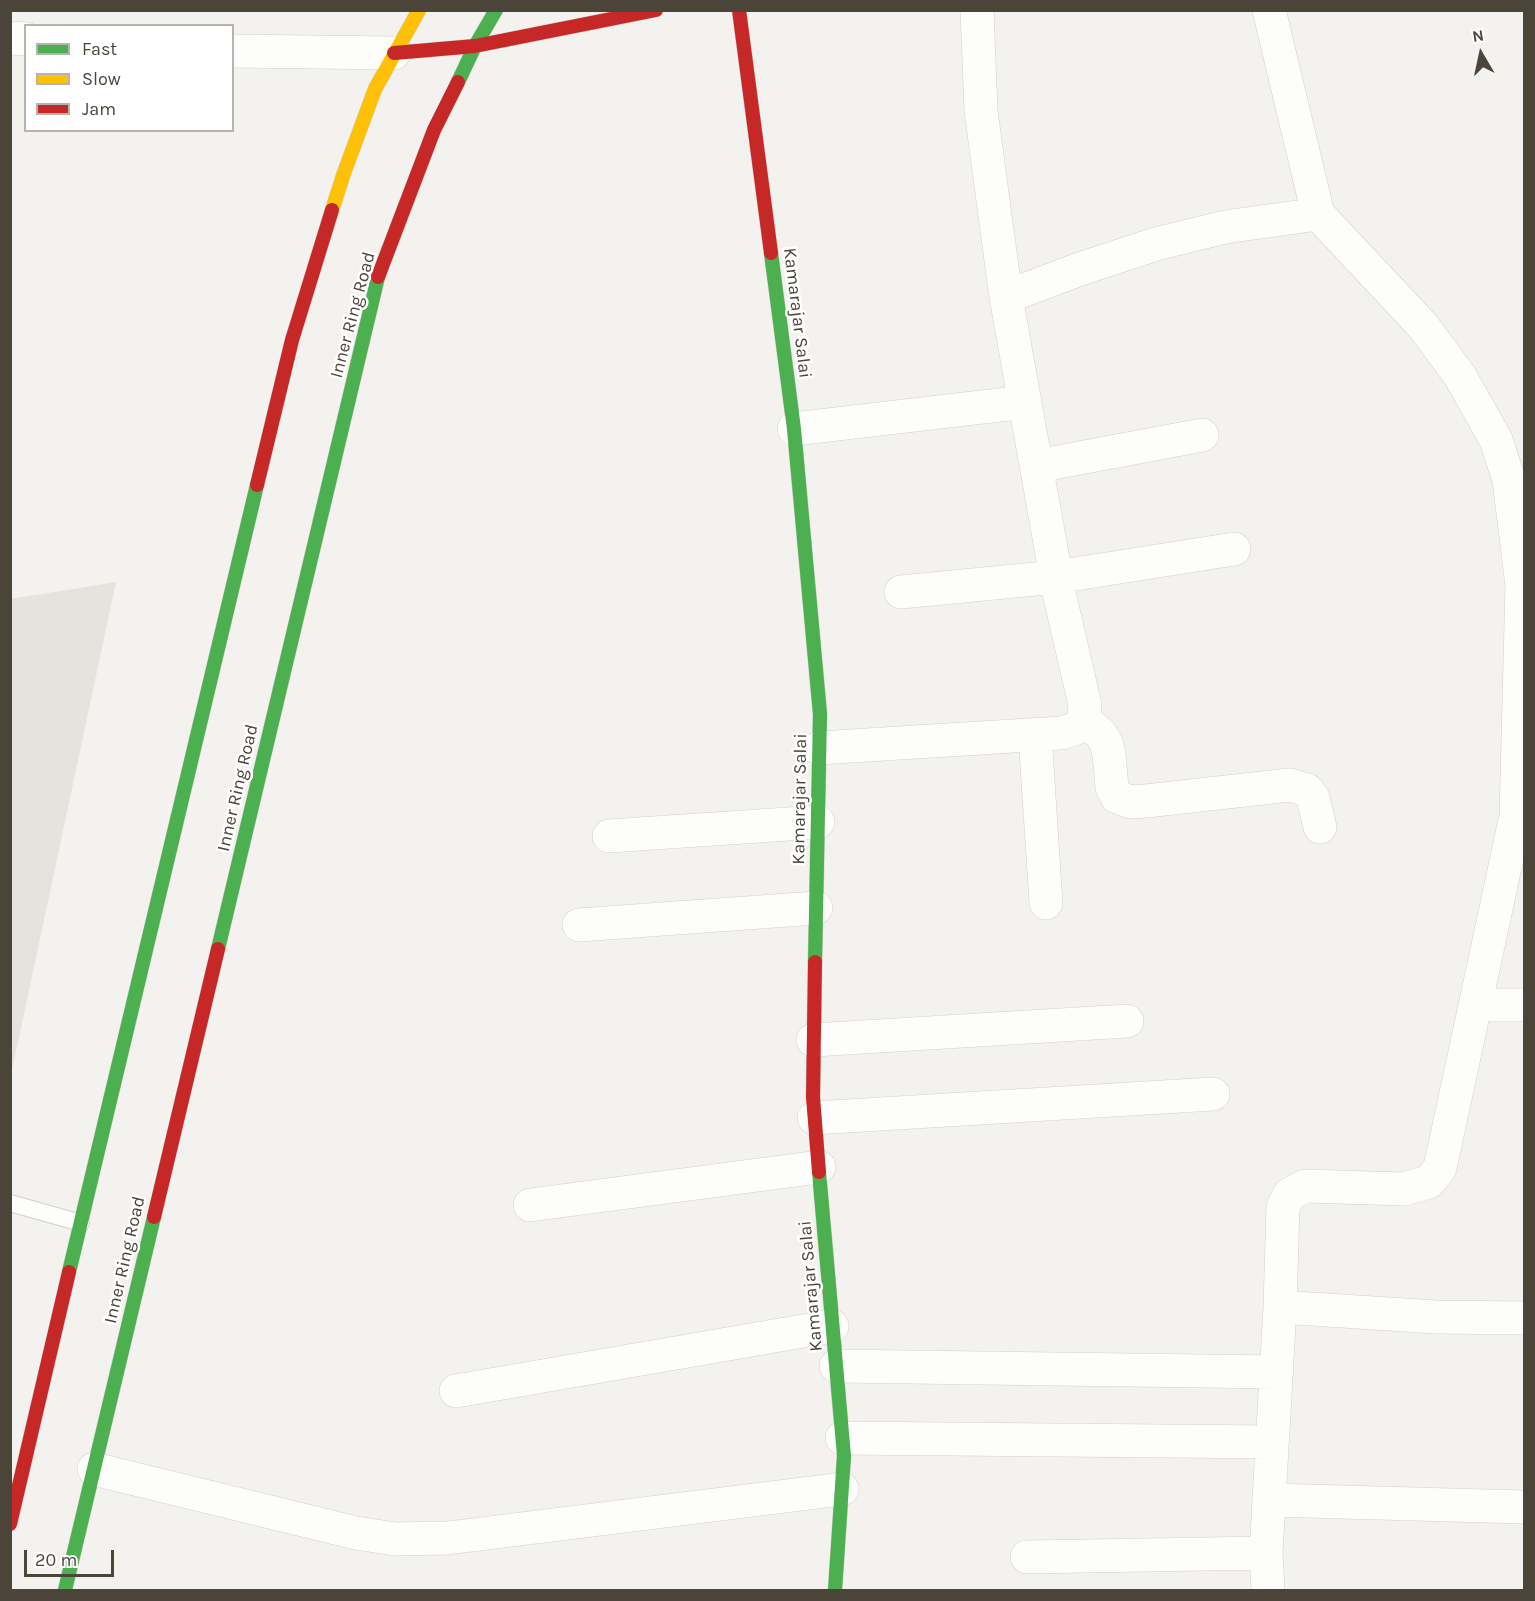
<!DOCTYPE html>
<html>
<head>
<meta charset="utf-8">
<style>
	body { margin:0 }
	#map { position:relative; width:1535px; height:1601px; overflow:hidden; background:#f4f2ee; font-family:Karla,sans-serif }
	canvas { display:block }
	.frame { position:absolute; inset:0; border:12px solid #4b4439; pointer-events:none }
	.legend { position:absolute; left:24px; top:24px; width:210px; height:108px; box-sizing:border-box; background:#fff; border:2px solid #b7b4b0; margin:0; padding:8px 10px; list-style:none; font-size:18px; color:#4b4439 }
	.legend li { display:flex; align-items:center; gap:12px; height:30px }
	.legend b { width:30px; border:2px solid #b7b4b0 }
	.north { position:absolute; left:1451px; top:24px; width:60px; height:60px; -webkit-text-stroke:4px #fff; paint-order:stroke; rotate:351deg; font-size:16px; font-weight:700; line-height:24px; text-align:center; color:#4b4439 }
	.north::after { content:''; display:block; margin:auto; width:21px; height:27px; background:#4b4439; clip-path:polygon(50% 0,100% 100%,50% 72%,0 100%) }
	.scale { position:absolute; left:24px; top:1550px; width:90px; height:27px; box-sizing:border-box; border:3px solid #4b4439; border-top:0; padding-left:8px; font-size:18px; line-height:21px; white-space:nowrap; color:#4b4439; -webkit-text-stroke:4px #fff; paint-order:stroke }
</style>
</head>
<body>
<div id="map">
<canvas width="1535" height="1601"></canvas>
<div class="frame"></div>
<ul class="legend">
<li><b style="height:8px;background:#4caf50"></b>Fast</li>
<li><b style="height:8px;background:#ffc107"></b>Slow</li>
<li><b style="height:8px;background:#c62828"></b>Jam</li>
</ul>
<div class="north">N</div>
<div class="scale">20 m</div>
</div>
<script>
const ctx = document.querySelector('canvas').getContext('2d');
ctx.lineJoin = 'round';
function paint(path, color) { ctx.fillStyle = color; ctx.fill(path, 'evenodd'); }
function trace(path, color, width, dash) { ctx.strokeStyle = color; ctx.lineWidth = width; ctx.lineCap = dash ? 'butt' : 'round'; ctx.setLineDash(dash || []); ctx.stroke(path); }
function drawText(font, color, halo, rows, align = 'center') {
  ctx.font = font + ' Karla,sans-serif'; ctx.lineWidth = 5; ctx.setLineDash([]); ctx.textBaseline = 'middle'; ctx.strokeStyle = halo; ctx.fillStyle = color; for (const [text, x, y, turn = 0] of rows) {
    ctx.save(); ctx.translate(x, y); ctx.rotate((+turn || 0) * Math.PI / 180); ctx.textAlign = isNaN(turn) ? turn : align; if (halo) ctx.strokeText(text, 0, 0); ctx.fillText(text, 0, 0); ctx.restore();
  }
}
paint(new Path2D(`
	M 116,582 L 11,1075 L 11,599 Z`), '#e6e2de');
const lane = new Path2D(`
	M 10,1203 L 81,1223`);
const street = new Path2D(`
	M 1269,10 L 1318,214 L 1423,326 L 1460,376 L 1496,440 L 1509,480 L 1522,586 L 1516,816 L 1440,1168 L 1429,1182 L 1404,1189 L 1305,1186 L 1289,1195 L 1283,1207 L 1280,1307 L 1436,1317 L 1524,1318
	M 10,38 L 26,39
	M 232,51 L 394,53
	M 1006,297 L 1080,269 L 1156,244 L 1225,227 L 1318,214
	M 794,429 L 1025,402
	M 1037,466 L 1202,435
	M 901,592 L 1056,577 L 1234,549
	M 1084,721 L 1100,733 L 1106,742 L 1109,754 L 1112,787 L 1117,797 L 1131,802 L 1146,801 L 1290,785 L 1307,790 L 1313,798 L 1320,827
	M 1035,735 L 1046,903
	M 819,748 L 1061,733 C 1082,727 1083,727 1085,705 L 1059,593 L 1006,297 L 981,111 L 977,10
	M 609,836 L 818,822
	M 579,925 L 816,908
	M 1476,1005 L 1524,1005
	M 813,1040 L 1127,1021
	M 814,1118 L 1213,1094
	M 530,1205 L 819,1167
	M 836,1366 L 1277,1372
	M 456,1391 L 832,1326
	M 842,1438 L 1272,1442
	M 94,1469 L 356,1533 L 395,1539 L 448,1538 L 842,1489
	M 1269,1500 L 1524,1507
	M 1027,1557 L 1266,1553
	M 1268,1590 L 1266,1553 L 1280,1307`);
const fast = new Path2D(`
	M 458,82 L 475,46 L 496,10
	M 771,253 L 794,429 L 820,714 L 815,962
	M 218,949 L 378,277
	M 819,1172 L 844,1456 L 835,1590
	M 69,1272 L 257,485
	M 65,1590 L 154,1217`);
const slow = new Path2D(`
	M 332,210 L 344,173 L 375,89 L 419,10`);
const jam = new Path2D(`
	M 739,10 L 771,253
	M 394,53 L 475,46 L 656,10
	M 378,277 L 434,130 L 458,82
	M 257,485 L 292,340 L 332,210
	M 815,962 L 813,1097 L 819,1172
	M 154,1217 L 218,949
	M 10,1524 L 69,1272`);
trace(lane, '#d2d0cb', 18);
trace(street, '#d2d0cb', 34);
trace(fast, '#d3cfc5', 15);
trace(slow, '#d3cfc5', 15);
trace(jam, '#d3cfc5', 15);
trace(lane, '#fdfdfc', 16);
trace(street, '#fdfdfc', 33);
trace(fast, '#4caf50', 14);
trace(slow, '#ffc107', 14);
trace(jam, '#c62828', 14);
drawText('18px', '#4b4439', '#fff', [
	["Kamarajar Salai",797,313,83],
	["Inner Ring Road",353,315,-75],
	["Inner Ring Road",238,788,-77],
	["Kamarajar Salai",800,799,-89],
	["Inner Ring Road",125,1260,-77],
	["Kamarajar Salai",811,1286,-95]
]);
</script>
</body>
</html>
